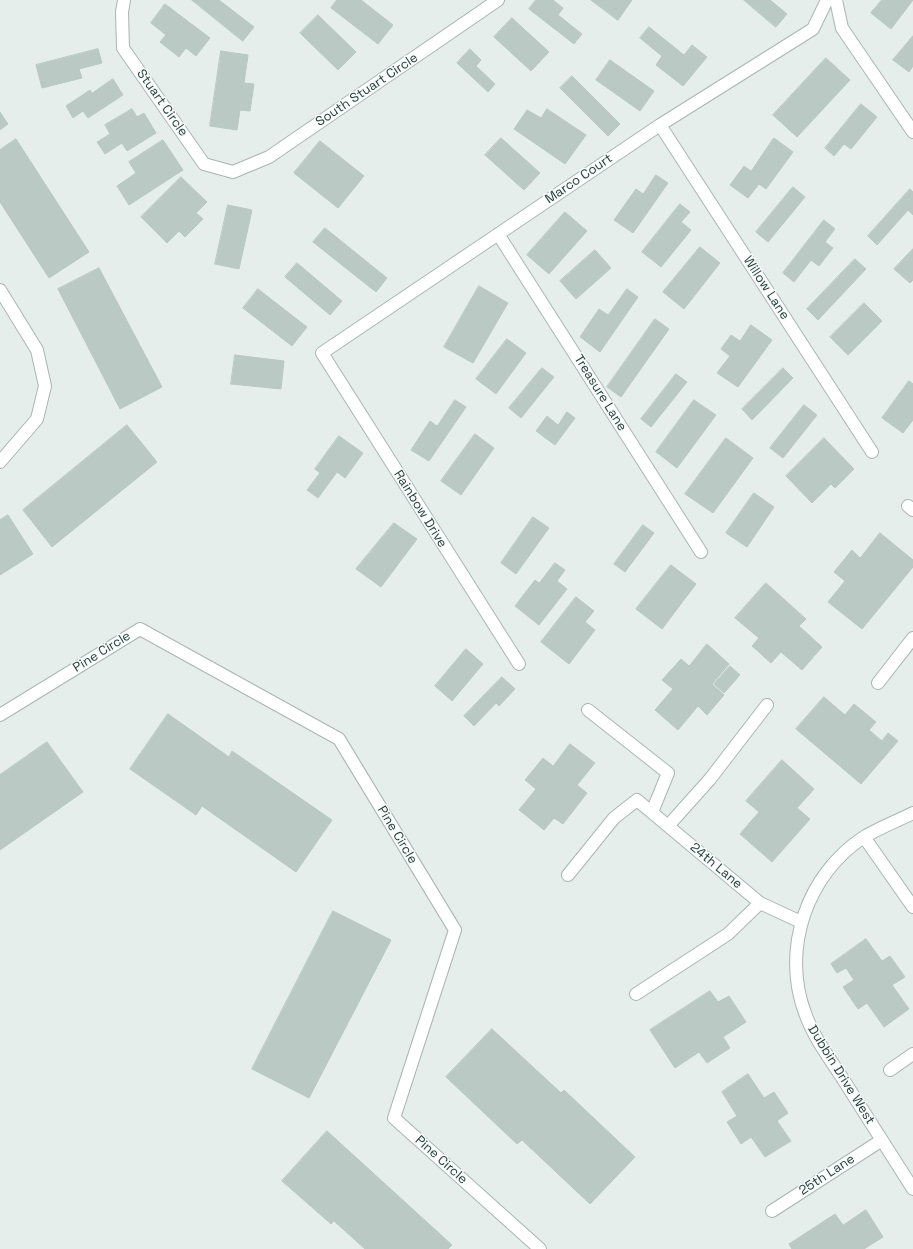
<!DOCTYPE html>
<html>
<head>
<meta charset="utf-8">
<style>
	body { margin:0 }
	canvas { display:block; background:#e6eeeb }
</style>
</head>
<body>
<canvas width="913" height="1249"></canvas>
<script>
const ctx = document.querySelector('canvas').getContext('2d');
ctx.lineJoin = 'round';
function paint(path, color) { ctx.fillStyle = color; ctx.fill(path, 'evenodd'); }
function trace(path, color, width, dash) { ctx.strokeStyle = color; ctx.lineWidth = width; ctx.lineCap = dash ? 'butt' : 'round'; ctx.setLineDash(dash || []); ctx.stroke(path); }
function drawText(font, color, halo, rows, align = 'center') {
  ctx.font = font + ' "Space Grotesk",sans-serif'; ctx.lineWidth = 3; ctx.setLineDash([]); ctx.textBaseline = 'middle'; ctx.strokeStyle = halo; ctx.fillStyle = color; for (const [text, x, y, turn = 0] of rows) {
    ctx.save(); ctx.translate(x, y); ctx.rotate((+turn || 0) * Math.PI / 180); ctx.textAlign = isNaN(turn) ? turn : align; if (halo) ctx.strokeText(text, 0, 0); ctx.fillText(text, 0, 0); ctx.restore();
  }
}
const building = new Path2D(`
	M 192,0 L 219,0 L 254,27 L 243,41 Z
	M 337,0 L 361,0 L 393,25 L 378,44 L 331,8 Z
	M 536,0 L 553,0 L 563,8 L 558,15 L 582,34 L 574,44 L 529,9 Z
	M 591,0 L 632,0 L 618,20 Z
	M 744,0 L 770,0 L 787,14 L 776,27 Z
	M 882,0 L 913,0 L 891,29 L 871,13 Z
	M 165,4 L 210,38 L 196,56 L 186,48 L 179,57 L 160,42 L 166,35 L 151,23 Z
	M 318,15 L 356,52 L 338,70 L 300,33 Z
	M 512,18 L 549,52 L 531,71 L 494,37 Z
	M 649,27 L 684,55 L 692,45 L 707,57 L 683,86 L 656,65 L 662,56 L 640,38 Z
	M 913,36 L 913,66 L 909,72 L 893,60 Z
	M 98,49 L 102,63 L 79,69 L 82,78 L 42,88 L 36,65 Z
	M 470,49 L 481,60 L 476,66 L 495,84 L 488,92 L 457,63 Z
	M 221,51 L 248,55 L 244,83 L 254,84 L 250,111 L 240,110 L 237,130 L 210,126 Z
	M 826,58 L 850,80 L 797,137 L 773,115 Z
	M 610,60 L 654,91 L 640,111 L 596,80 Z
	M 572,76 L 620,124 L 608,136 L 560,88 Z
	M 113,79 L 123,95 L 88,118 L 83,111 L 73,118 L 66,106 L 90,90 L 92,93 Z
	M 861,104 L 877,117 L 851,149 L 844,144 L 834,156 L 825,148 Z
	M 132,109 L 137,117 L 144,113 L 156,133 L 127,151 L 122,143 L 105,154 L 97,142 L 110,134 L 105,125 Z
	M 547,109 L 586,135 L 565,164 L 514,129 L 527,110 L 541,118 Z
	M 0,112 L 8,124 L 0,130 Z
	M 501,138 L 540,173 L 524,190 L 485,155 Z
	M 774,138 L 793,152 L 766,189 L 759,184 L 748,198 L 730,185 L 744,166 L 751,171 Z
	M 16,139 L 89,252 L 49,278 L 0,202 L 0,150 Z
	M 163,140 L 183,170 L 129,205 L 117,186 L 136,173 L 129,162 Z
	M 320,141 L 364,176 L 338,208 L 294,173 Z
	M 656,175 L 668,183 L 633,233 L 614,220 L 636,189 L 643,194 Z
	M 181,177 L 207,202 L 196,213 L 203,219 L 185,237 L 179,231 L 167,243 L 141,217 Z
	M 793,187 L 805,197 L 768,242 L 756,232 Z
	M 910,189 L 913,192 L 913,215 L 908,210 L 877,245 L 868,236 Z
	M 680,204 L 690,212 L 681,222 L 691,230 L 661,267 L 642,252 Z
	M 228,205 L 252,210 L 239,269 L 215,264 Z
	M 565,212 L 587,231 L 549,274 L 527,255 Z
	M 824,220 L 835,229 L 825,242 L 833,248 L 819,266 L 811,260 L 794,282 L 783,273 Z
	M 325,228 L 387,278 L 376,292 L 313,242 Z
	M 700,247 L 720,263 L 684,309 L 663,292 Z
	M 913,249 L 913,280 L 910,283 L 894,269 Z
	M 595,250 L 611,268 L 576,299 L 560,281 Z
	M 855,259 L 866,269 L 818,320 L 807,309 Z
	M 297,263 L 342,301 L 330,315 L 285,277 Z
	M 99,268 L 162,387 L 120,409 L 58,289 Z
	M 479,286 L 508,303 L 473,363 L 444,347 Z
	M 258,289 L 307,327 L 292,346 L 243,308 Z
	M 627,289 L 638,297 L 600,352 L 580,337 L 599,309 L 608,315 Z
	M 864,303 L 882,321 L 848,355 L 830,337 Z
	M 655,319 L 669,329 L 621,397 L 607,387 Z
	M 751,325 L 772,340 L 738,387 L 717,373 L 730,356 L 721,349 L 731,335 L 740,341 Z
	M 507,339 L 526,353 L 496,394 L 476,379 Z
	M 235,355 L 284,361 L 281,389 L 231,384 Z
	M 542,368 L 554,377 L 521,418 L 509,408 Z
	M 783,368 L 793,378 L 752,420 L 742,409 Z
	M 676,374 L 687,382 L 651,427 L 641,419 Z
	M 909,381 L 913,384 L 913,420 L 903,433 L 882,418 Z
	M 455,400 L 466,407 L 429,461 L 411,450 L 430,421 L 437,426 Z
	M 694,400 L 716,415 L 677,468 L 656,452 Z
	M 804,405 L 817,415 L 783,458 L 770,448 Z
	M 567,412 L 575,418 L 555,445 L 536,431 L 547,416 L 558,425 Z
	M 127,425 L 157,462 L 52,547 L 23,510 Z
	M 475,434 L 494,448 L 461,495 L 441,481 Z
	M 339,436 L 363,453 L 345,478 L 337,472 L 318,498 L 307,490 L 320,473 L 315,469 Z
	M 726,438 L 753,458 L 713,513 L 685,494 Z
	M 824,438 L 854,469 L 835,488 L 831,484 L 812,503 L 786,476 Z
	M 754,493 L 774,507 L 747,547 L 726,533 Z
	M 8,515 L 33,554 L 0,575 L 0,520 Z
	M 533,517 L 549,528 L 516,574 L 501,563 Z
	M 394,523 L 417,539 L 381,587 L 356,569 Z
	M 643,525 L 654,533 L 625,572 L 614,564 Z
	M 880,533 L 913,560 L 913,567 L 862,629 L 828,602 L 845,581 L 834,572 L 852,550 L 860,558 Z
	M 555,563 L 565,570 L 557,581 L 567,589 L 539,625 L 515,606 L 535,580 L 539,583 Z
	M 671,565 L 696,584 L 662,629 L 636,609 Z
	M 766,583 L 806,619 L 799,626 L 822,647 L 802,670 L 781,652 L 771,663 L 752,646 L 759,638 L 735,618 Z
	M 576,597 L 594,611 L 585,622 L 595,630 L 569,664 L 541,642 Z
	M 707,644 L 729,664 L 712,684 L 724,695 L 707,715 L 698,706 L 678,730 L 655,710 L 673,689 L 662,680 L 681,659 L 689,666 Z
	M 466,649 L 483,664 L 452,701 L 435,686 Z
	M 730,666 L 740,675 L 724,693 L 714,684 Z
	M 502,677 L 515,689 L 499,706 L 496,703 L 474,726 L 464,716 Z
	M 824,697 L 845,715 L 854,704 L 876,722 L 869,730 L 882,741 L 888,733 L 898,741 L 861,784 L 796,729 Z
	M 168,714 L 229,757 L 232,751 L 332,820 L 296,872 L 202,806 L 196,815 L 130,769 Z
	M 47,742 L 83,792 L 0,850 L 0,775 Z
	M 570,744 L 595,763 L 577,785 L 587,793 L 563,824 L 554,818 L 544,830 L 519,810 L 536,789 L 525,780 L 543,758 L 553,766 Z
	M 782,760 L 814,789 L 797,808 L 810,819 L 772,862 L 740,834 L 759,812 L 746,801 Z
	M 333,911 L 391,940 L 309,1098 L 252,1069 Z
	M 866,939 L 882,961 L 890,956 L 905,977 L 892,985 L 909,1009 L 884,1027 L 867,1003 L 858,1009 L 843,987 L 854,980 L 846,968 L 837,973 L 831,964 Z
	M 710,991 L 718,1002 L 729,996 L 746,1022 L 723,1037 L 730,1048 L 707,1063 L 699,1052 L 675,1068 L 650,1030 Z
	M 492,1029 L 561,1093 L 564,1090 L 635,1157 L 590,1204 L 522,1140 L 517,1144 L 446,1077 Z
	M 748,1074 L 764,1098 L 774,1092 L 788,1113 L 777,1121 L 791,1141 L 765,1157 L 751,1137 L 741,1144 L 727,1122 L 737,1116 L 722,1092 Z
	M 327,1131 L 452,1245 L 448,1249 L 365,1249 L 334,1221 L 331,1224 L 282,1181 Z
	M 866,1210 L 883,1237 L 864,1249 L 792,1249 L 789,1244 L 835,1214 L 843,1225 Z`);
paint(building, '#bbc9c4');
trace(building, '#b8c8c3', 1);
const minor = new Path2D(`
	M 124,0 L 122,12 L 123,48 L 204,164 L 233,172 L 269,157 L 498,0
	M 836,0 L 842,28 L 913,132
	M 660,125 L 872,452
	M 498,234 L 701,552
	M 0,290 L 37,350 L 45,386 L 37,419 L 0,462
	M 908,506 L 913,510
	M 519,664 L 322,353 L 660,125 L 813,29 L 827,0
	M 878,683 L 913,638
	M 588,710 L 668,773 L 652,812
	M 0,715 L 140,629 L 339,739 L 455,930 L 394,1118 L 540,1249
	M 913,813 C 897,821 879,828 864,837 C 807,874 781,949 805,1013 C 813,1036 828,1056 841,1076 C 865,1114 889,1151 913,1189
	M 668,826 L 710,779 L 767,705
	M 864,837 L 913,907
	M 568,875 L 614,818 L 637,800 L 760,903 L 801,922
	M 636,994 L 728,934 L 760,903
	M 890,1070 L 913,1054
	M 772,1211 L 882,1140`);
trace(minor, '#a8b6b3', 14);
trace(minor, '#fff', 12);
drawText('13px', '#25403b', '#f7faf9', [
	["South Stuart Circle",367,90,-34],
	["Stuart Circle",162,103,55],
	["Marco Court",579,179,-34],
	["Willow Lane",766,288,57],
	["Treasure Lane",600,393,58],
	["Rainbow Drive",420,509,58],
	["Pine Circle",102,652,-32],
	["Pine Circle",397,835,59],
	["24th Lane",716,866,40],
	["Dubbin Drive West",841,1075,58],
	["Pine Circle",441,1160,42],
	["25th Lane",827,1175,-33]
]);
</script>
</body>
</html>
